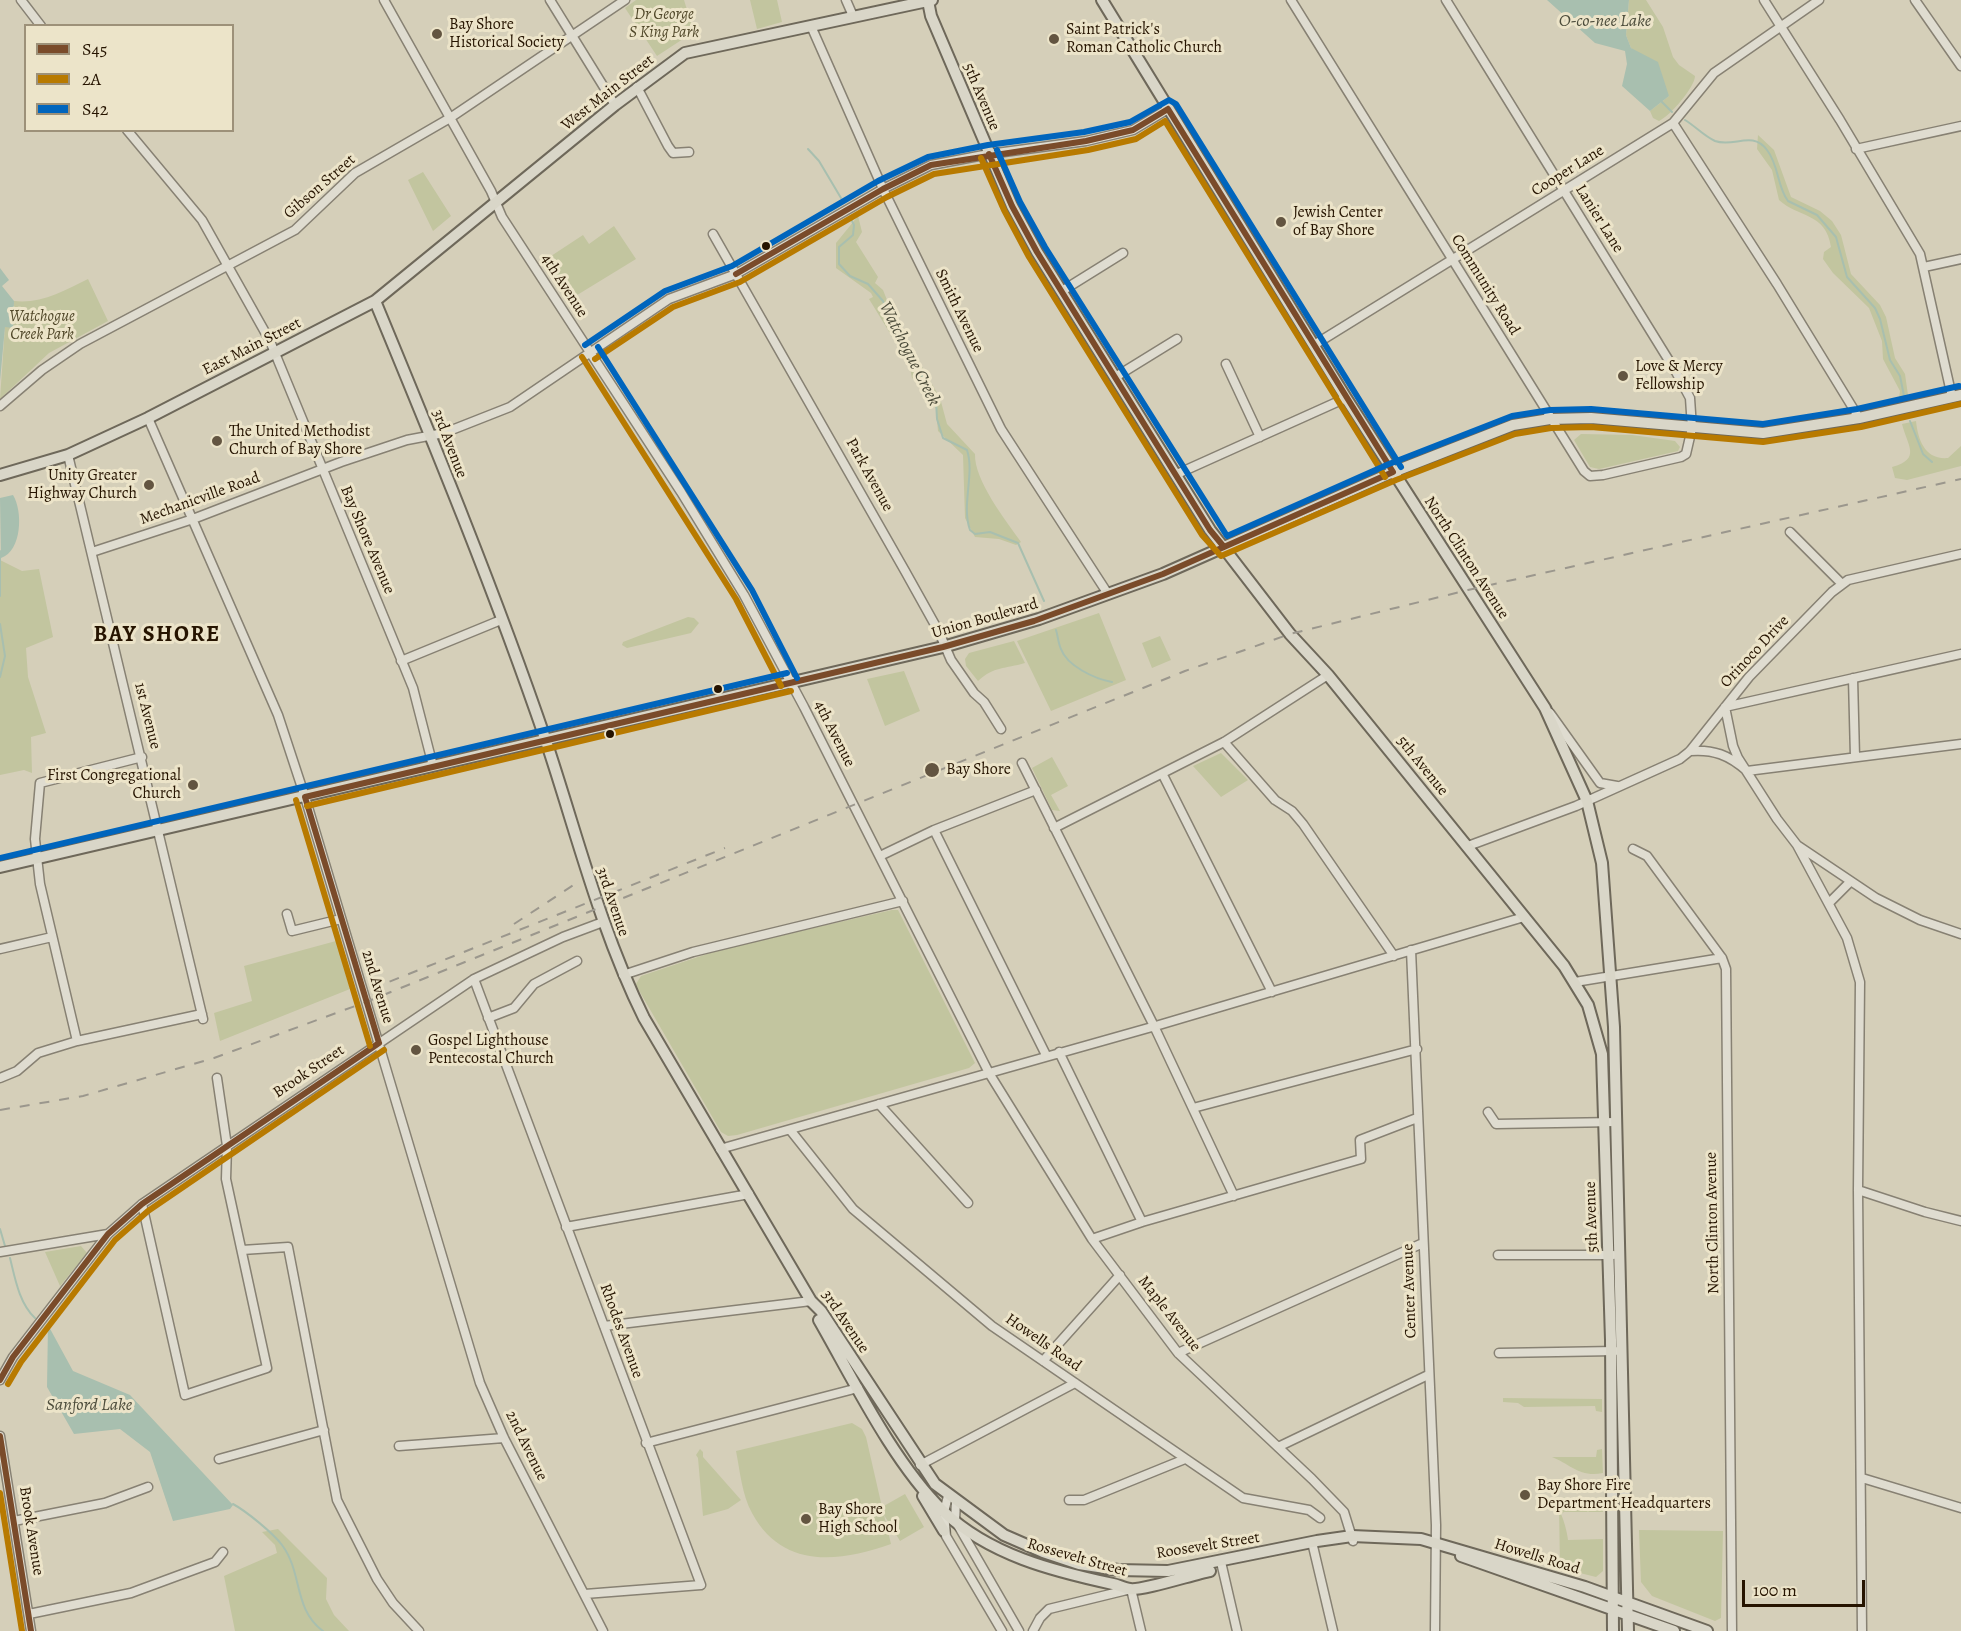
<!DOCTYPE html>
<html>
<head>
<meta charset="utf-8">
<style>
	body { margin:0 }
	#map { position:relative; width:1961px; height:1631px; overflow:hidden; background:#d5cfb9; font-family:Alegreya,serif }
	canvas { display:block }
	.legend { position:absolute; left:24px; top:24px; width:210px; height:108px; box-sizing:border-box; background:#ece4c9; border:2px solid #9d9179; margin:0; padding:8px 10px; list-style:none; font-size:18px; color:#261400 }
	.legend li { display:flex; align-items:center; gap:12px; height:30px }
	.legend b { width:30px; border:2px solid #9d9179 }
	.scale { position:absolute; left:1742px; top:1580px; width:123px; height:27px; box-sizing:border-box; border:3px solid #261400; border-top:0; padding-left:8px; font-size:18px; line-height:21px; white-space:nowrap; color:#261400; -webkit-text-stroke:4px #ece4c9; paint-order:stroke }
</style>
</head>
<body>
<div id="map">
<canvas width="1961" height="1631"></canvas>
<ul class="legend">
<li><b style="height:8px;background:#7a4b2a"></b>S45</li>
<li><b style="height:8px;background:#b87a00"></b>2A</li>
<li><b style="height:8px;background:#0065bd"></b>S42</li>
</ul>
<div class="scale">100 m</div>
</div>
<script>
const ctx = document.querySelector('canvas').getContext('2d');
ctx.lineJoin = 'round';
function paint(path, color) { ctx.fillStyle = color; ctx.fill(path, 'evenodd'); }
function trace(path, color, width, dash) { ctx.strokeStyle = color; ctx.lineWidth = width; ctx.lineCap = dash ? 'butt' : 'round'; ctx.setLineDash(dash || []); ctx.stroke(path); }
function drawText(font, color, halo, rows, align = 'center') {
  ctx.font = font + ' Alegreya,serif'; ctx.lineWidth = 6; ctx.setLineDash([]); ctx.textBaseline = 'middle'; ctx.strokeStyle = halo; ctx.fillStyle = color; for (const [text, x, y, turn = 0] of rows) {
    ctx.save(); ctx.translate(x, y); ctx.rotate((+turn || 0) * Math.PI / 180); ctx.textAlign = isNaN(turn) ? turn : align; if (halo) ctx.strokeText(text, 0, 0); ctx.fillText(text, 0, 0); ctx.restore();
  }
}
paint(new Path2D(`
	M 636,0 L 684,0 L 695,36 L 683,39 L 657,56 L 625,8 Z
	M 750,0 L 777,0 L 782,22 L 757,29 Z
	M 1629,0 L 1646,0 L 1663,27 L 1673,57 L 1679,65 L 1695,76 C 1695,87 1670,116 1659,121 L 1653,118 L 1650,111 L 1669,96 L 1631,48 L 1626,35 Z
	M 1758,135 L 1774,150 L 1791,197 L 1820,211 L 1832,221 L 1841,235 L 1851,274 L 1880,305 L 1886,317 L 1895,358 L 1905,374 L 1908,395 L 1899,398 L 1900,391 L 1883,359 L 1882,341 L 1869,308 L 1833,273 L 1823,259 L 1824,252 L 1831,247 C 1826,212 1798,218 1779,200 L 1772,170 L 1757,149 Z
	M 423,172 L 451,216 L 433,231 L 408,180 Z
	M 858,216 L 862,232 L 856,242 L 878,277 L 875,283 L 883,290 L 895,320 L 940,398 L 947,424 L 975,454 C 974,480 1006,521 1021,542 L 1016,545 L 999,539 L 975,537 L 965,518 L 963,455 L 938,431 L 936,409 L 920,382 L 912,378 L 907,352 L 896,343 L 869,299 L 873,297 L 871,293 L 836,268 L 836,243 Z
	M 614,226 L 636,259 L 569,300 L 545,260 L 583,235 L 589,244 Z
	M 88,279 L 108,321 L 49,353 L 0,399 L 5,326 L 13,327 L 14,301 C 41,304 64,291 88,279 Z
	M 1916,421 C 1918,440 1925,460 1948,458 L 1961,446 L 1961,466 L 1907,480 L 1895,478 L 1892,467 C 1922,459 1907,445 1902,424 Z
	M 1581,434 L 1632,435 L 1675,441 L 1680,447 L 1678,451 L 1599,469 L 1590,467 L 1574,440 Z
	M 0,560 L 22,571 L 39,569 L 53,637 L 26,648 L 28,677 L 46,733 L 31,737 L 32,773 L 24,770 L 0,775 Z
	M 1099,613 L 1126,680 L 1051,711 L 1017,641 Z
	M 688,617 L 694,618 L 699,623 L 691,633 L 627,648 L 622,645 L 623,642 Z
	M 1160,636 L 1171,660 L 1152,668 L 1142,643 Z
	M 1014,641 L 1025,663 C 1005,669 994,666 978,681 L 966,666 L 965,659 L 969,653 Z
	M 904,671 L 920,711 L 885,726 L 867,679 Z
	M 1221,753 L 1248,780 L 1221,797 L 1193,766 Z
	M 1052,757 L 1068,786 L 1051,795 L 1060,811 L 1052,810 L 1032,768 Z
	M 892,910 L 898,910 L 975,1063 L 969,1068 L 737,1135 L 728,1136 L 721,1132 L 637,987 L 636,984 L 641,976 L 722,949 Z
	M 336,941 L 350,989 L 220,1041 L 214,1013 L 252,1001 L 244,966 Z
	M 81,1246 L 87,1253 L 60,1286 L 45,1252 Z
	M 1503,1398 L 1602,1399 L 1602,1412 L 1596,1411 L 1595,1406 L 1524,1407 L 1518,1403 L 1503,1402 Z
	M 852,1423 L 862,1429 L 866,1437 L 882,1507 L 905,1494 L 924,1527 L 900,1541 L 884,1515 L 891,1544 C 840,1562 783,1570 752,1513 C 742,1495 740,1471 736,1451 Z
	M 700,1449 L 703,1452 L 703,1457 L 741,1500 L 728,1509 L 703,1516 L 698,1458 L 696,1455 Z
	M 1602,1449 L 1603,1473 C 1580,1478 1570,1464 1552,1457 L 1596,1457 L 1597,1450 Z
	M 1565,1497 L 1568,1504 L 1598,1504 L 1598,1497 L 1603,1498 L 1603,1512 L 1564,1512 L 1561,1514 C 1564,1521 1567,1531 1568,1540 L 1603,1539 L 1603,1571 L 1596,1577 L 1560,1568 L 1559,1504 Z
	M 278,1529 L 327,1578 L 326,1599 L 334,1615 L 349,1631 L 235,1631 L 224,1576 L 277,1553 L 275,1545 L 262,1532 Z
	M 1639,1530 L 1723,1531 L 1721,1618 L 1715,1621 L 1652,1596 L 1641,1582 Z`), '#c2c59f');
paint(new Path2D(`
	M 1547,0 L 1629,0 L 1626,35 L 1631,48 L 1658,62 L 1669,96 L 1650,111 L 1622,86 L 1627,64 L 1625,51 L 1595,43 Z
	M 0,268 L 9,280 L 2,286 L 14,301 L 13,328 L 5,327 L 0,381 Z
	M 13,495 C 23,511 22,551 1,558 L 0,498 Z
	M 48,1325 L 73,1371 L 130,1395 L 233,1505 L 230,1509 L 173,1521 L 150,1452 L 120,1429 L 74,1434 L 47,1387 Z`), '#a8bfaf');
trace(new Path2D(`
	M 1661,101 L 1672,112
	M 1685,120 C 1695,126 1704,136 1715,141 C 1734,148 1752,130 1767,150 C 1779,165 1777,187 1788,201 L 1817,215 L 1836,237 L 1847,277 L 1875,308 L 1880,319 L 1890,360 L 1900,376 L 1904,396
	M 808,149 L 819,161 L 841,198
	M 851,219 L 854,225 L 853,235 L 839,247 L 839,264 L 850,276 L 868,284 L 883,301 L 905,356 L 920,370 L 928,392 L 936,400 L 937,419 L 943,438 L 967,450 C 975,474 961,505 970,530 L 975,534 L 990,532 L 1018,543 L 1044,601
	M 1910,421 L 1923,454 L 1932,462
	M 0,551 L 0,596
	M 0,624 L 5,656 L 0,677
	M 1056,630 C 1058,636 1058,643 1061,649 C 1067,666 1095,679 1112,682
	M 0,1229 L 5,1246
	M 10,1258 C 15,1278 19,1303 35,1318
	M 233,1504 C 246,1511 273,1533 282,1545 C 303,1573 293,1609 323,1631`), '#a8bfaf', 2);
const minor = new Path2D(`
	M 21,0 L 41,26
	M 384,0 L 491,191 L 502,217 L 681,492 L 744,595 L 804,707 L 989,1073 L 1092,1239 L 1178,1353 L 1312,1479 L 1344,1512 L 1353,1541
	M 550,0 L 615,105
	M 846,0 L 853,16
	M 1291,0 L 1584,471 L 1590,476 L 1603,475 L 1681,457 L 1686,454 L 1692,428 L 1690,398 L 1676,372 L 1446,0
	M 1764,0 L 1840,120 L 1920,254 L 1952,397
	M 1915,0 L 1961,66
	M 811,26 L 883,189 L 1001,429 L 1108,594
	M 637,87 L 668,146 L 673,153 L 689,152
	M 1673,123 L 1777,284 L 1859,418
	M 127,130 L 202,220 L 270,341 L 413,688 L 433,766
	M 1856,149 L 1961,126
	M 713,234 L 905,571 L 939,632 L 951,660 L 974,693 L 984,702 L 1001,729
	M 1924,267 L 1961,259
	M 1062,291 L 1123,253
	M 1314,345 L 1673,123 L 1714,73 L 1819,0
	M 1226,364 L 1260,437
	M 1117,376 L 1177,339
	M 0,406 L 42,370 L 80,344 L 295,230 L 355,173 L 450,118 L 625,0
	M 148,418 L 278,715 L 305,797 L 480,1383 L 504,1438 L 603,1631
	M 68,455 L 203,1019
	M 1177,474 L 1346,398
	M 1790,532 L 1842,584
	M 92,552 L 193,519 L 341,462 L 407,440 L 444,433 L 510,407 L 669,299 L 736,274 L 883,189 L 931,165 L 989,154 L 1086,141 L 1133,130 L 1168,109
	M 1961,654 L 1725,707 L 1733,746 L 1738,758 L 1777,819 L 1797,845 L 1876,898 L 1920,920 L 1961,934
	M 401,661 L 501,620
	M 1853,678 L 1855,757
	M 1550,713 L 1600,783 L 1617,786
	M 1224,742 L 1275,800 L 1292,811 L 1303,824 L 1394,956
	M 1690,751 C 1713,749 1729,755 1747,771 L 1961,744
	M 1022,763 L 1154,1026 L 1234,1196
	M 1163,775 L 1272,992
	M 1054,828 L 1224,742 L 1328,675
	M 934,830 L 1046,1055
	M 1797,845 L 1847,938 L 1860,982 L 1858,1190 L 1862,1631
	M 1468,846 L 1576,806 L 1680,759 L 1690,751 L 1749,677 L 1832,592 L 1848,580 L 1961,554
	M 1633,849 L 1647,856 L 1722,958 L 1726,969 L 1732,1631
	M 880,856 L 934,830 L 1036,790
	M 1829,903 L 1850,882
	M 287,914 L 292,931 L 341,919
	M 0,949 L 52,937
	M 1411,950 L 1436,1525 L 1435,1631
	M 623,975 L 693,952 L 903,901
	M 474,979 L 701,1585 L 585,1594
	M 1575,982 L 1722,958
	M 488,1018 L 514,1008 L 534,984 L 577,961
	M 77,1041 L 40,884 L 35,839 L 40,783 L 142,757
	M 1059,1052 L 1142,1222
	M 0,1078 L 17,1071 L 38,1053 L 77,1041 L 202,1014
	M 879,1104 L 968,1203
	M 1193,1108 L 1417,1049
	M 1488,1112 L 1496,1124 L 1616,1122
	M 791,1131 L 853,1209 L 992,1326 L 1243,1498 L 1309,1510 L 1320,1518
	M 720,1149 L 1159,1025 L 1524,917
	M 1858,1190 L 1925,1212 L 1961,1221
	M 142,1204 L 185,1395 L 267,1368 L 226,1179 L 227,1146 L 217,1078
	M 566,1227 L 749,1194
	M 1092,1239 L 1142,1222 L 1361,1159 L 1360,1140 L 1417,1118
	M 242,1250 L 288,1247 L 337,1500 L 377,1579 L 393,1603 L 419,1631
	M 0,1252 L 108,1234
	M 1498,1255 L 1613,1255
	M 604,1326 L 811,1301
	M 1178,1353 L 1423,1243
	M 1499,1353 L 1615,1351
	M 1043,1361 L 1120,1275
	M 0,1380 L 13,1357 L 108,1234 L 142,1204 L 474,979 L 563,937 L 603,922
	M 0,1436 L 31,1631
	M 646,1443 L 858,1388
	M 399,1446 L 504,1438
	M 1278,1447 L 1428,1375
	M 219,1459 L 324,1430
	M 920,1465 L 1075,1383
	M 1862,1478 L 1961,1508
	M 948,1496 L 944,1512 L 946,1536 L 1002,1631
	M 1069,1500 L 1084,1500 L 1185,1459
	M 956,1502 L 955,1520 L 1019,1631
	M 14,1521 L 105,1503 L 148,1487
	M 1312,1542 L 1333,1631
	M 1221,1562 L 1237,1631
	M 29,1614 L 131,1593 L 215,1562 L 223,1552
	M 1033,1631 L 1040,1618 L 1049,1609 L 1131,1589 L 1141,1631`);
const major = new Path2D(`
	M 1102,0 L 1346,398 L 1545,708 L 1587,801 L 1602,863 L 1614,1027 L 1628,1631
	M 928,1 L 931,16 L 1012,206 L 1037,252 L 1210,530 L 1290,634 L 1328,675 L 1564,966 L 1588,1005 L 1602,1054 L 1611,1340 L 1613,1631
	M 375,301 C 435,446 495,592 546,741 C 577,834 600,929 644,1018 L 811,1301 L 821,1311 L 935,1484 L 1004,1535 L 1043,1552 L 1079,1564 L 1118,1570 L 1168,1571 L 1317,1541 L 1352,1536 L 1421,1539 L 1585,1587 L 1707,1631
	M 0,475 L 68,455 L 148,418 L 375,301 L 615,105 L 685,53 L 932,0
	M 0,867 L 943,647 L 1039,619 L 1163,574 L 1393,472 L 1513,425 L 1550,419 L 1591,418 L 1763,433 L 1859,418 L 1961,395
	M 819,1320 C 854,1381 893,1462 943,1511 C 989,1555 1053,1571 1113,1584 C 1118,1585 1124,1588 1130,1589 C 1142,1591 1194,1574 1210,1571
	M 923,1496 L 944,1531
	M 1461,1556 L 1674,1631`);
trace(minor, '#878173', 11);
trace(major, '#6e685a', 14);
trace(minor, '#dfdcd0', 8);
trace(major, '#d9d6c8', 10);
trace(new Path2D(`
	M 514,924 L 578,882
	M 371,989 L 725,848
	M 0,1110 L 83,1096 L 214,1058 L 366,1002 L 1185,671 L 1290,634 L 1468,590 L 1961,479`), '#9b978d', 2, [10, 10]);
trace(new Path2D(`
	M 1168,109 L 1393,472
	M 989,154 L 1012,206 L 1037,252 L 1210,530 L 1224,547
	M 736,274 L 883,189 L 931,165 L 1086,141 L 1133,130 L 1168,109
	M 305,797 L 943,647 L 1034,621 L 1163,574 L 1393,472
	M 305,797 L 379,1043
	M 0,1380 L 13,1357 L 108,1234 L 142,1204 L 379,1043
	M 0,1436 L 31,1631`), '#7a4b2a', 6);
trace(new Path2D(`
	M 981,158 L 1004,210 L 1029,257 L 1202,535 L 1221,556 L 1396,480 L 1515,434 L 1551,428 L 1591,427 L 1763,442 L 1861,427 L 1961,404
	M 582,357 L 736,599 L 781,686
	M 595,359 L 673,307 L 740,282 L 887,197 L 934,174 L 1088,150 L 1136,139 L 1165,121 L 1385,477
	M 296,800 L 370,1046
	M 307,806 L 791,691
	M 8,1384 L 21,1362 L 115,1240 L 148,1211 L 384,1050
	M 0,1493 L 22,1631`), '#b87a00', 6);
trace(new Path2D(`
	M 997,150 L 1020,202 L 1045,247 L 1227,536 L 1389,464 L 1512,416 L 1550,410 L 1591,409 L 1763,424 L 1857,409 L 1959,386
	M 585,345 L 665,291 L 732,266 L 878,181 L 928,157 L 988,145 L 1084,132 L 1130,122 L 1169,100 L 1176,104 L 1401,467
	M 598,347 L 752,590 L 797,678
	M 0,858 L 787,673`), '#0065bd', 6);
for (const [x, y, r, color] of [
	[437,34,6,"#635541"],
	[1054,39,6,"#635541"],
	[1281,222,6,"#635541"],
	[766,246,5,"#261400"],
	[1623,376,6,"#635541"],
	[217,441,6,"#635541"],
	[149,485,6,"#635541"],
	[718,689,5,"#261400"],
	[610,734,5,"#261400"],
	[932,770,8,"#635541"],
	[193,785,6,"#635541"],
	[416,1050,6,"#635541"],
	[1525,1495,6,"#635541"],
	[806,1519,6,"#635541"]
]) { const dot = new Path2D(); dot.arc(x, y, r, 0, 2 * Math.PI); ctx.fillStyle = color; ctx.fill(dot); trace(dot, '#ece4c9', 2); }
drawText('italic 16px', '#504729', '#ece4c9', [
	["Dr George",664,15],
	["S King Park",664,33],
	["Watchogue",42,317],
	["Creek Park",42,335]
]);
drawText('16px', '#261400', '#ece4c9', [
	["Bay Shore",449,25],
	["Historical Society",449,43],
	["Saint Patrick's",1066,30],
	["Roman Catholic Church",1066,48],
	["Jewish Center",1293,213],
	["of Bay Shore",1293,231],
	["Love & Mercy",1635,367],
	["Fellowship",1635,385],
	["The United Methodist",229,432],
	["Church of Bay Shore",229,450],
	["Unity Greater",137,476,"right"],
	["Highway Church",137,494,"right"],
	["Bay Shore",946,770],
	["First Congregational",181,776,"right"],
	["Church",181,794,"right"],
	["Gospel Lighthouse",428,1041],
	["Pentecostal Church",428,1059],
	["Bay Shore Fire",1537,1486],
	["Department Headquarters",1537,1504],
	["Bay Shore",818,1510],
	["High School",818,1528]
], 'left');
drawText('16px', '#261400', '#ece4c9', [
	["West Main Street",608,93,-38],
	["5th Avenue",981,97,67],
	["Cooper Lane",1568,171,-32],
	["Gibson Street",320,187,-41],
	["Lanier Lane",1599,219,58],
	["Community Road",1485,285,58],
	["4th Avenue",564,286,57],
	["Smith Avenue",959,311,64],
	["East Main Street",252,347,-27],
	["3rd Avenue",449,444,69],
	["Park Avenue",869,475,61],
	["Mechanicville Road",200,499,-20],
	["Bay Shore Avenue",367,540,67],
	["North Clinton Avenue",1466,558,57],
	["Union Boulevard",985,619,-16],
	["Orinoco Drive",1755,652,-47],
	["1st Avenue",147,716,76],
	["4th Avenue",834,734,63],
	["5th Avenue",1422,766,51],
	["3rd Avenue",612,902,71],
	["2nd Avenue",377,987,73],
	["Brook Street",309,1072,-34],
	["5th Avenue",1592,1217,-92],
	["North Clinton Avenue",1713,1223,-91],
	["Center Avenue",1410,1291,-92],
	["Maple Avenue",1169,1314,52],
	["3rd Avenue",845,1322,56],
	["Rhodes Avenue",621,1331,70],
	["Howells Road",1043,1343,35],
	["2nd Avenue",526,1446,64],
	["Brook Avenue",31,1531,81],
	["Roosevelt Street",1208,1546,-9],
	["Howells Road",1537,1557,17],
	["Rossevelt Street",1077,1558,16]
]);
drawText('italic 18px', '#4d4d3c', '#ece4c9', [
	["O-co-nee Lake",1605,22],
	["Watchogue Creek",909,354,63],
	["Sanford Lake",89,1406]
]);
ctx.letterSpacing = '1.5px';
drawText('bold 22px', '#261400', '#ece4c9', [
	["BAY SHORE",157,636]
]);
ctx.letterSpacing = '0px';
</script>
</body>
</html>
